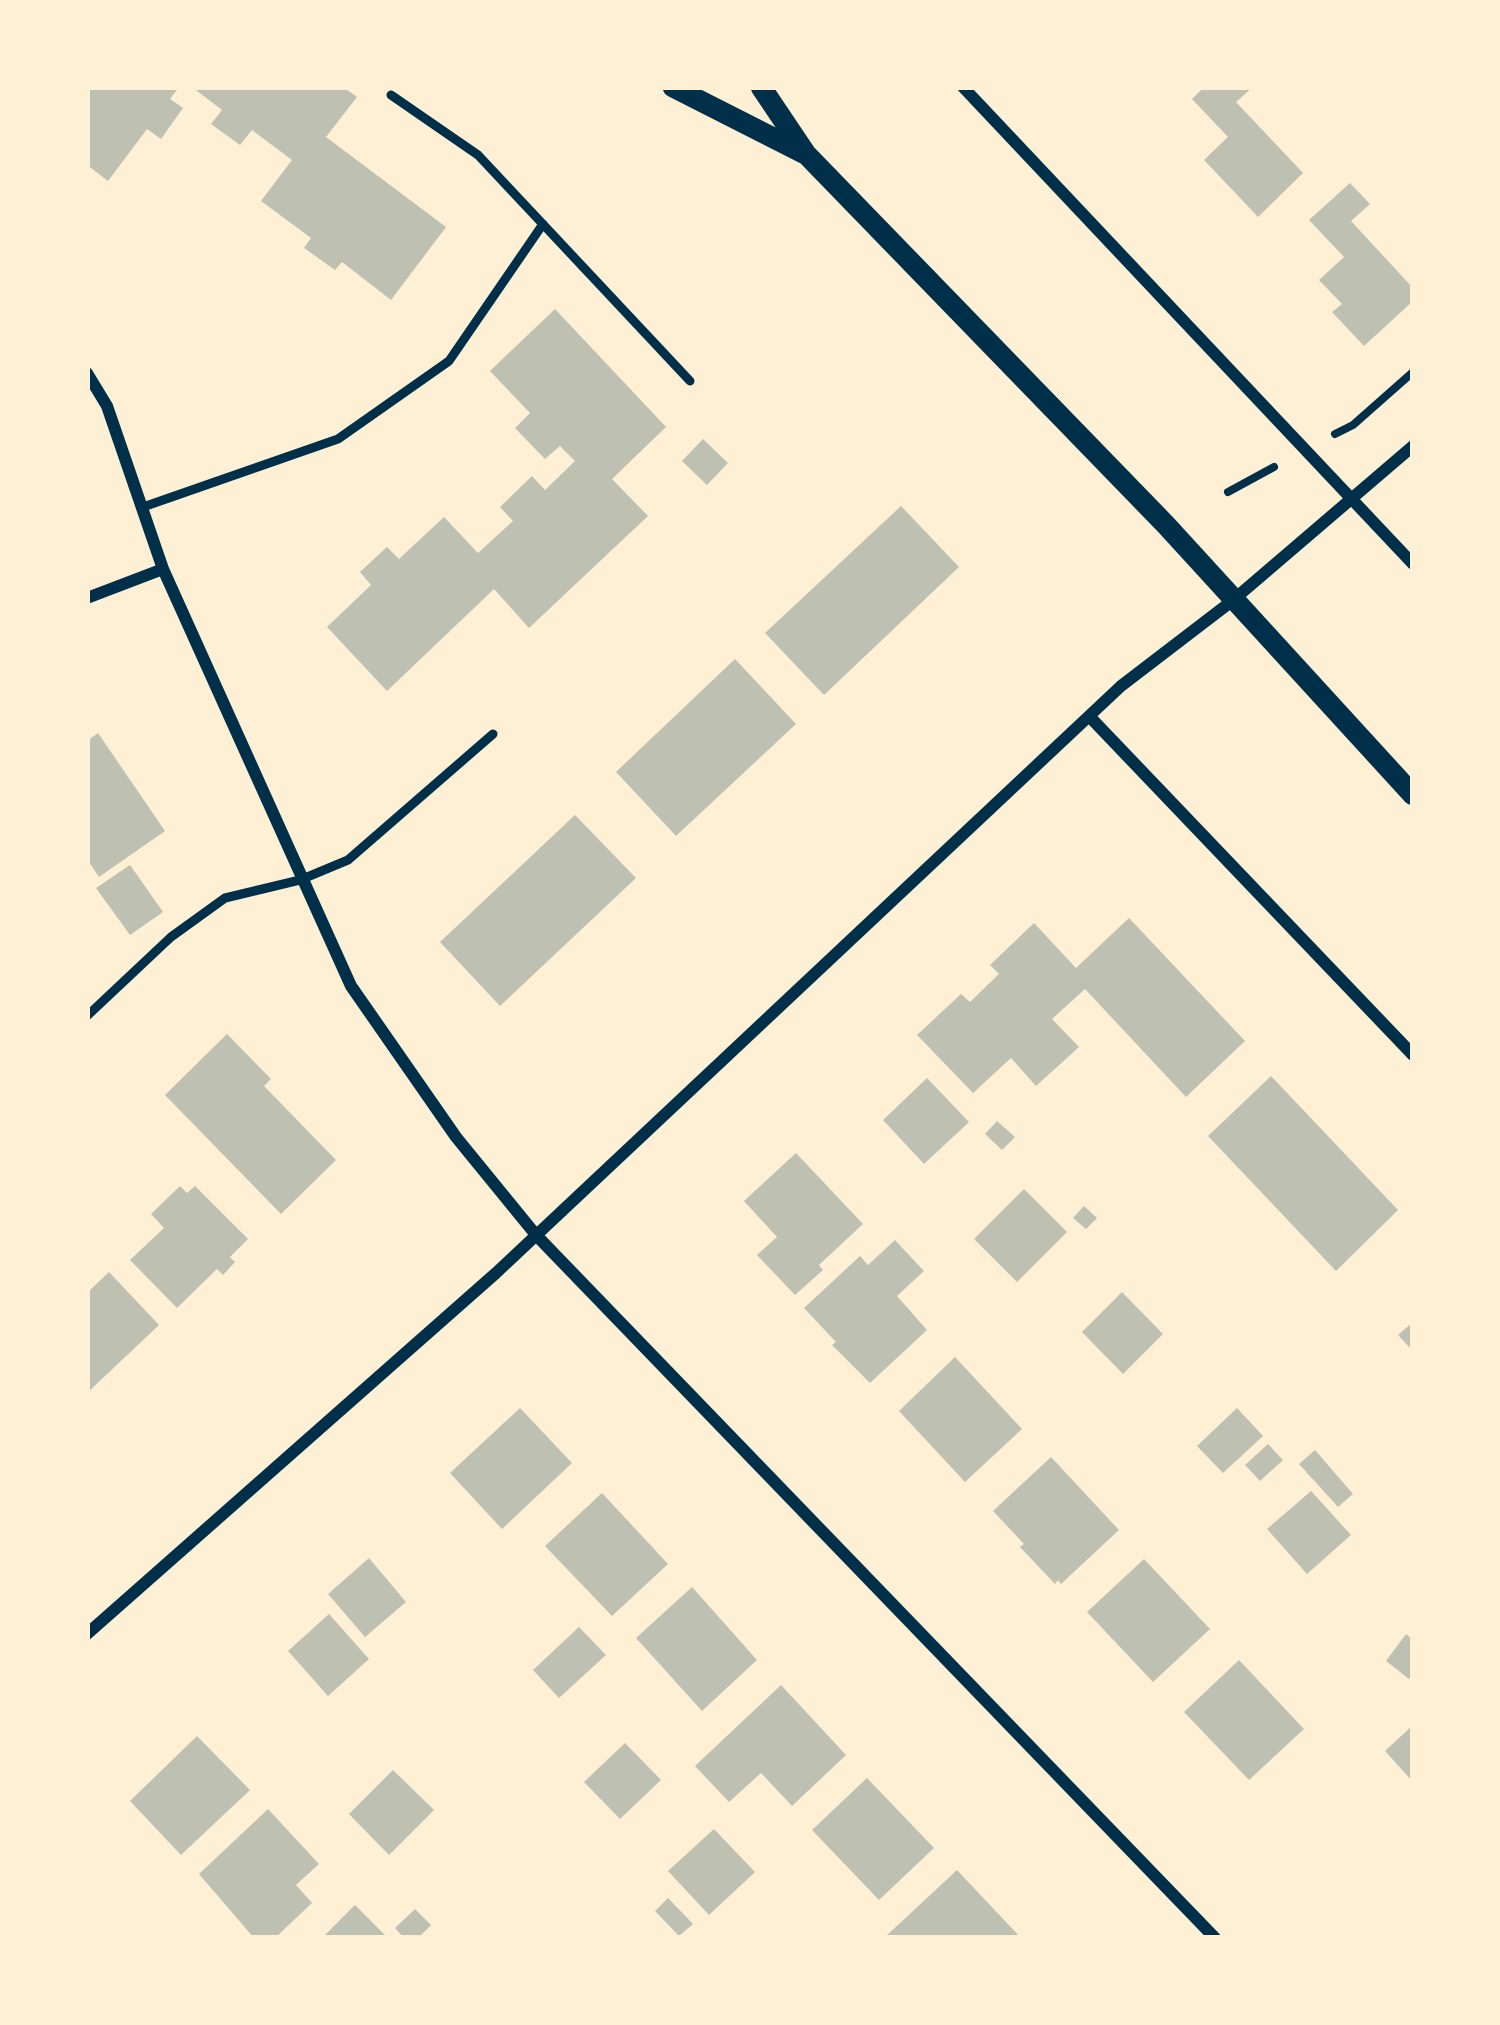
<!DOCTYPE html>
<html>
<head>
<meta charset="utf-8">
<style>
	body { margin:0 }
	#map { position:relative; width:1500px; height:2025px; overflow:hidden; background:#fdf0d5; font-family:Helvetica,sans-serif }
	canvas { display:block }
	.frame { position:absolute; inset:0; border:90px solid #fdf0d5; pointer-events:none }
</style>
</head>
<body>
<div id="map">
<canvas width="1500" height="2025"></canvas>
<div class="frame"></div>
</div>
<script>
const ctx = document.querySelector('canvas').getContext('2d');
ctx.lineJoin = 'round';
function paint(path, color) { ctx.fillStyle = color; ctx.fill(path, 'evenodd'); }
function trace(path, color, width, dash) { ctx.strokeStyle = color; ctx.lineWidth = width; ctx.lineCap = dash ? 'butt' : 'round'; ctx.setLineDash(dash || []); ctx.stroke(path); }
paint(new Path2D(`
	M 87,87 L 179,87 L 170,99 L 183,108 L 161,139 L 147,129 L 108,181 L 87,165 Z
	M 192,87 L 343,87 L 357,97 L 326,137 L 446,227 L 391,300 L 342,262 L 335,270 L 304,248 L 311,238 L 261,201 L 292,160 L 252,130 L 240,145 L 211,124 L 222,110 Z
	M 1204,87 L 1253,87 L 1236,102 L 1303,173 L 1258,217 L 1204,160 L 1228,137 L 1192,99 Z
	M 1350,183 L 1370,204 L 1351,221 L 1413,288 L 1413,301 L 1364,346 L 1332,312 L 1342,304 L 1319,280 L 1344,257 L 1309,220 Z
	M 555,309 L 666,427 L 612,479 L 648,516 L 529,628 L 494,589 L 387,691 L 327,627 L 371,585 L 360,572 L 387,547 L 399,559 L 444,517 L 478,553 L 513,521 L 500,507 L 532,476 L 545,490 L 575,461 L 560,446 L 545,459 L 515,428 L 530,413 L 490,371 Z
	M 703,439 L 728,463 L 707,485 L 682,461 Z
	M 901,506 L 959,567 L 824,695 L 765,633 Z
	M 735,659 L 796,724 L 676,836 L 616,772 Z
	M 98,733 L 165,831 L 99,877 L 87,859 L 87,741 Z
	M 575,815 L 636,878 L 500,1006 L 440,942 Z
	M 130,865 L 163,912 L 130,935 L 96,888 Z
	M 1129,918 L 1245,1041 L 1186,1097 L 1085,989 L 1052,1019 L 1079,1047 L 1036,1086 L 1011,1058 L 973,1093 L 917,1035 L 961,994 L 970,1002 L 999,974 L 990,965 L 1034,923 L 1076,968 Z
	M 227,1034 L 271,1079 L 264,1086 L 336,1160 L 281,1214 L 165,1095 Z
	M 1271,1076 L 1398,1210 L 1336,1271 L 1208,1136 Z
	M 927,1078 L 969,1122 L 924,1164 L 883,1120 Z
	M 997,1121 L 1015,1137 L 1002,1150 L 985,1134 Z
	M 796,1153 L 863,1224 L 819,1265 L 823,1270 L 795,1295 L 757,1255 L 777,1237 L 744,1201 Z
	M 180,1186 L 187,1193 L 195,1186 L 248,1239 L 230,1257 L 235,1262 L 223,1275 L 217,1269 L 177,1308 L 130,1260 L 164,1228 L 151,1214 Z
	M 1024,1189 L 1067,1232 L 1017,1282 L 974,1239 Z
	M 1084,1206 L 1097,1218 L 1086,1229 L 1073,1218 Z
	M 895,1240 L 924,1271 L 897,1296 L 927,1330 L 870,1383 L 832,1345 L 836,1342 L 804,1308 L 860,1256 L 868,1265 Z
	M 109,1272 L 159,1325 L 87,1393 L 87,1293 Z
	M 1122,1292 L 1163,1334 L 1123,1374 L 1082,1332 Z
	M 1413,1322 L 1413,1351 L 1398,1335 Z
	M 955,1357 L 1022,1429 L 965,1482 L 899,1411 Z
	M 520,1408 L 572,1463 L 502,1529 L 450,1473 Z
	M 1237,1408 L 1263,1436 L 1223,1473 L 1197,1446 Z
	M 1268,1444 L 1283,1460 L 1260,1481 L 1245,1465 Z
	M 1315,1450 L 1353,1494 L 1338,1507 L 1299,1464 Z
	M 1051,1457 L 1119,1530 L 1061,1584 L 1058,1580 L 1055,1584 L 1020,1547 L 1024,1544 L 993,1511 Z
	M 1311,1491 L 1351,1535 L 1307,1574 L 1267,1529 Z
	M 602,1493 L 668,1564 L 612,1616 L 545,1546 Z
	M 369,1558 L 406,1602 L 365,1637 L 328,1594 Z
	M 1144,1559 L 1210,1629 L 1153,1682 L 1087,1612 Z
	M 692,1587 L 757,1660 L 702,1711 L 636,1638 Z
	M 329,1614 L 369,1659 L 328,1696 L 288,1651 Z
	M 579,1627 L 606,1655 L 559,1698 L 533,1670 Z
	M 1406,1634 L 1413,1640 L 1413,1674 L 1409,1679 L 1386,1661 Z
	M 1239,1660 L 1304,1729 L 1249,1780 L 1184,1712 Z
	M 781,1685 L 846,1755 L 792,1806 L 761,1773 L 729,1802 L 695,1766 Z
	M 1413,1725 L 1413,1782 L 1385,1751 Z
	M 197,1736 L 250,1790 L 181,1855 L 130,1801 Z
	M 625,1743 L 661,1780 L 620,1819 L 584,1782 Z
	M 393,1770 L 434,1810 L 389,1855 L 349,1814 Z
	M 867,1778 L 934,1848 L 879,1900 L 812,1830 Z
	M 268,1809 L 319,1864 L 296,1885 L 312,1903 L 275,1938 L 254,1938 L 199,1874 Z
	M 714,1829 L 755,1872 L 709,1915 L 668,1871 Z
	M 957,1870 L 1021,1938 L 884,1938 Z
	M 668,1898 L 693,1924 L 679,1936 L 655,1911 Z
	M 355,1905 L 388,1938 L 322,1938 Z
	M 415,1909 L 431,1925 L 418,1938 L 404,1938 L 395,1928 Z`), '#bec0b2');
trace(new Path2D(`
	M 1335,434 L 1353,425 L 1413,372
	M 1228,492 L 1274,467`), '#003049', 8);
trace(new Path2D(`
	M 391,95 L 478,155 L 690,381
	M 143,507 L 338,439 L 449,361 L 543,224
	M 87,1016 L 171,937 L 225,898 L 300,880 L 348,860 L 493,734`), '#003049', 9);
trace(new Path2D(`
	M 963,87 L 1413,564
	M 87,373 L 107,406 L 163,569 L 351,986 L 456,1137 L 536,1235 L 1215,1938
	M 87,598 L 163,569
	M 1089,716 L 1413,1055
	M 87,1634 L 496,1273 L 1121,686 L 1232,601 L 1413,446`), '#003049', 12);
trace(new Path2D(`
	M 673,87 L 805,154
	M 761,87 L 806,154 L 1166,525 L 1413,795`), '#003049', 21);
</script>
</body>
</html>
